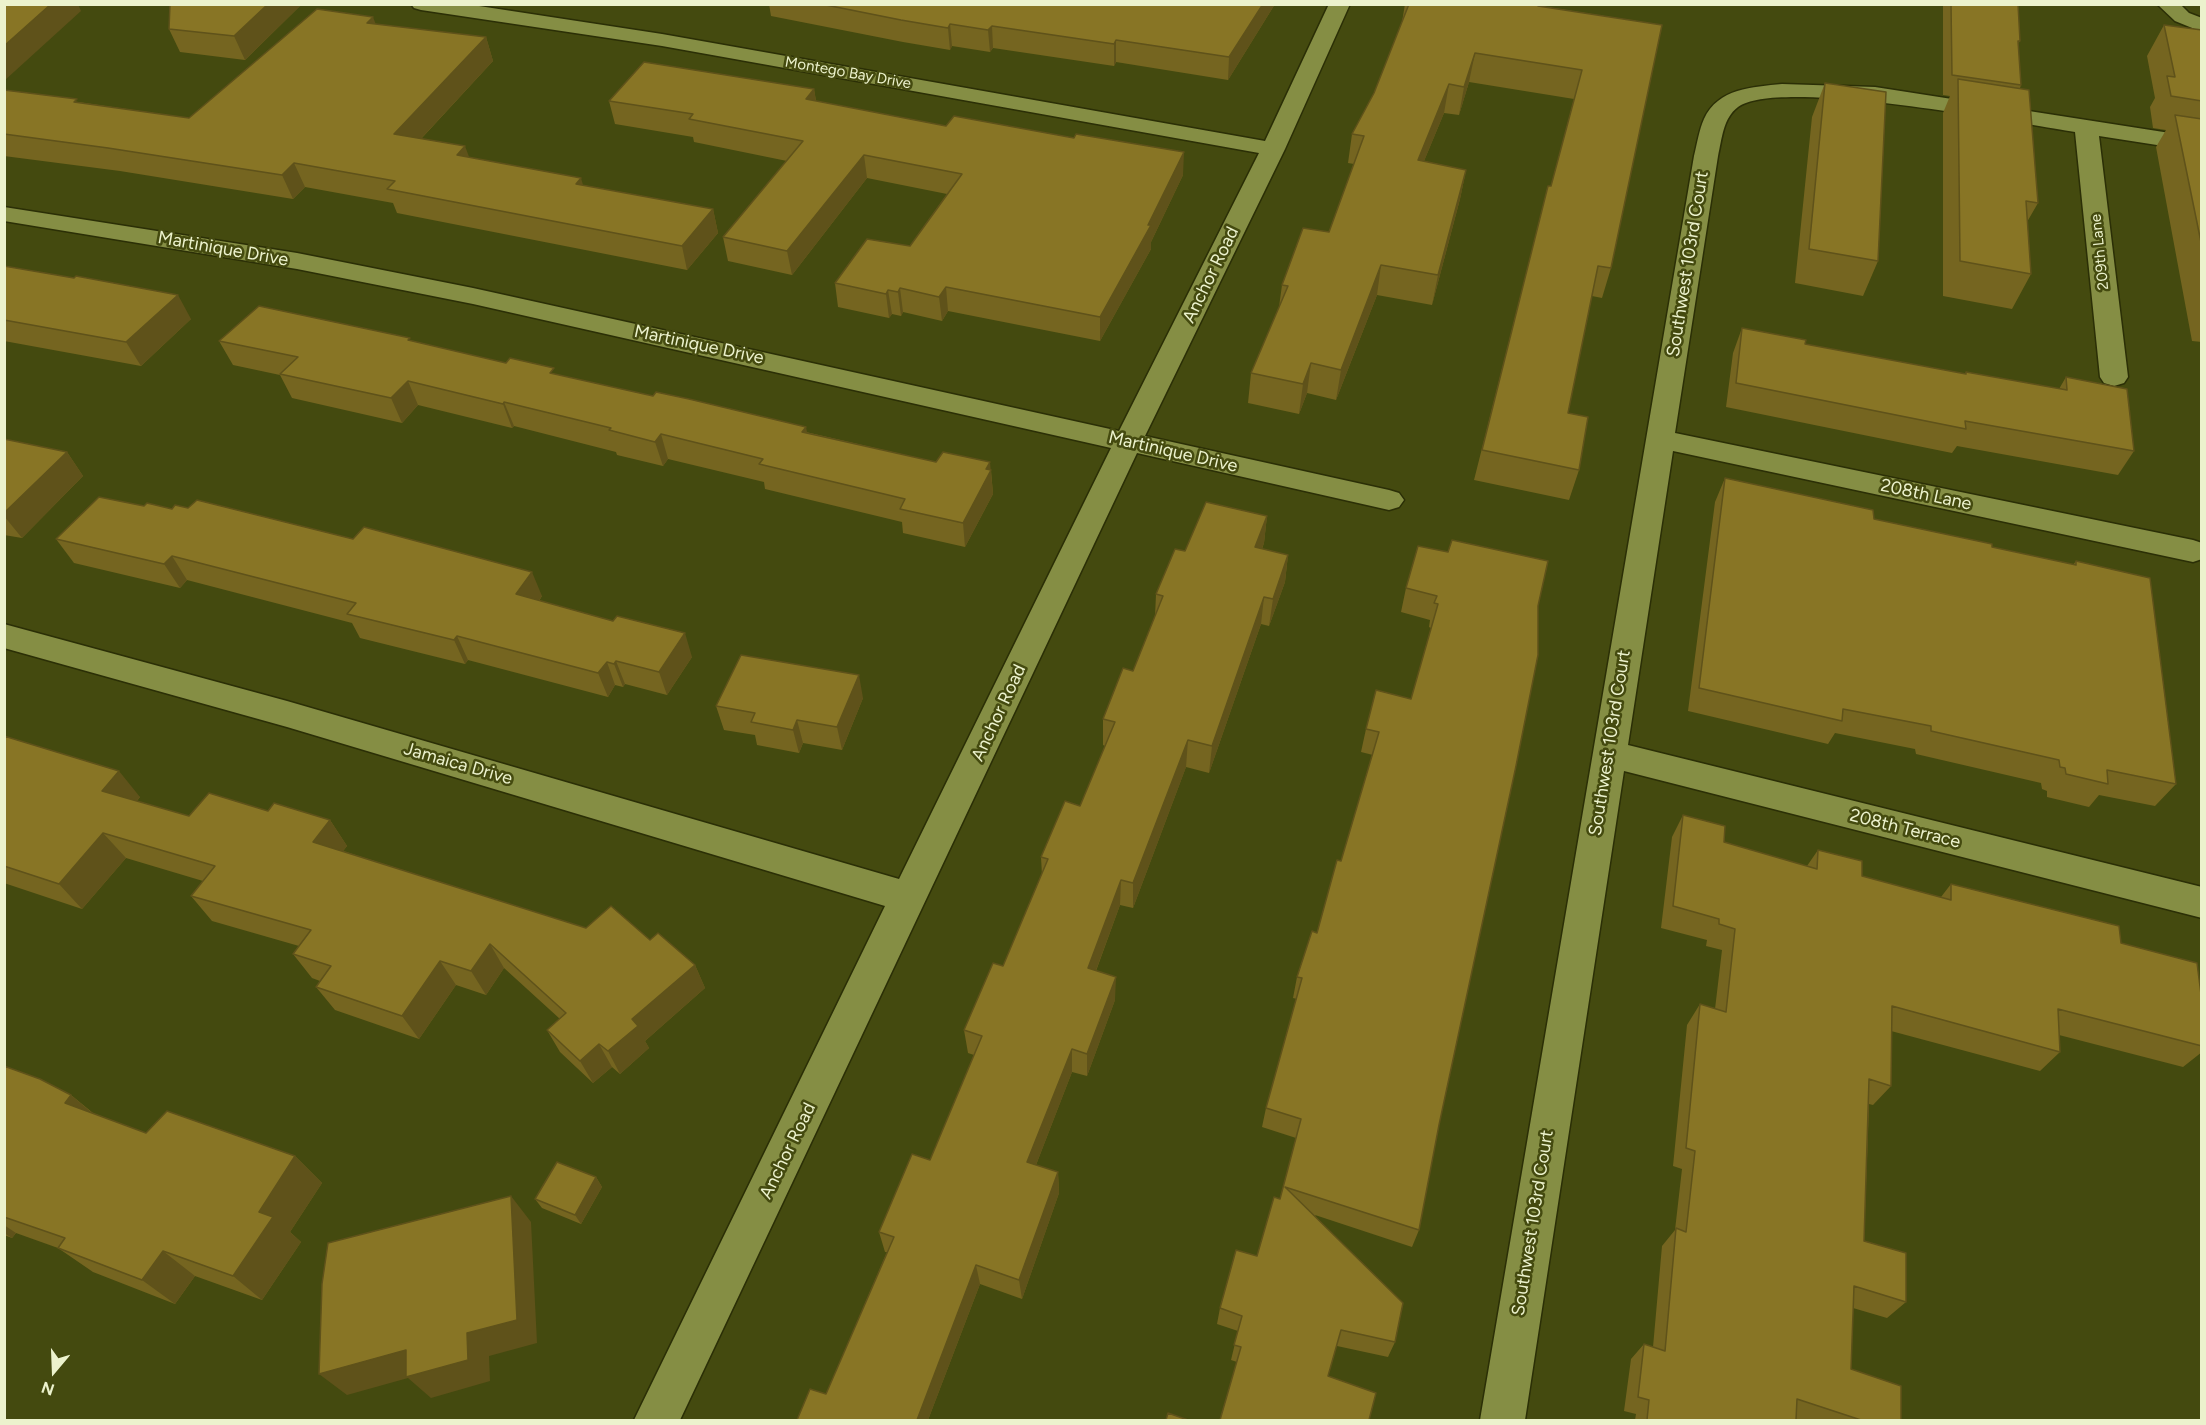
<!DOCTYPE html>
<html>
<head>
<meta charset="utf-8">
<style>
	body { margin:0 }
	#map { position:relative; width:2206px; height:1425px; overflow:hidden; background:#444a0f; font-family:Figtree,sans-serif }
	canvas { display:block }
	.frame { position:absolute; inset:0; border:6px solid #ecf2cd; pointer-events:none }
	.north { position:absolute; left:24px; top:1341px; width:60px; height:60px; -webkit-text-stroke:4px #444a0f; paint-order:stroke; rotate:199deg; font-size:16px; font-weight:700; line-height:24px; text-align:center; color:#ecf2cd }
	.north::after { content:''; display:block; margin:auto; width:21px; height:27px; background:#ecf2cd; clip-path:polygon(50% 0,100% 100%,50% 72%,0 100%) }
</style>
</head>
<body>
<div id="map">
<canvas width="2206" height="1425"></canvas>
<div class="frame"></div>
<div class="north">N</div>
</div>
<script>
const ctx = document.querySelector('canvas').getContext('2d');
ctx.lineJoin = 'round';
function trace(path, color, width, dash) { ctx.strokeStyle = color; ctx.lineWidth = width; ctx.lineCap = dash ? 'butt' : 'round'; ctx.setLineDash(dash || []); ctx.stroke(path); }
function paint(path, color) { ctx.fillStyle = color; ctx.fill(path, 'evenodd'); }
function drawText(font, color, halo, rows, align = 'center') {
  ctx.font = font + ' Figtree,sans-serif'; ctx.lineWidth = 5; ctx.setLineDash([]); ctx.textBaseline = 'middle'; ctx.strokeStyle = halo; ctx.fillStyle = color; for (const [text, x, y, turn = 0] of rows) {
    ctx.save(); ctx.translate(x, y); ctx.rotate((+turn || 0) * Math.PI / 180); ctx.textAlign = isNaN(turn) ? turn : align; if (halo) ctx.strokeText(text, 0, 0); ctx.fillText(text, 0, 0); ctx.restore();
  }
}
const minor = new Path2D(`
	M 411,4 L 466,4 L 662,34 L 1265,141 L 1329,4 L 1350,4 L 1285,149 L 1145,436 L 1389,490 L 1399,493 L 1404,500 L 1399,507 L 1389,510 L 1137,453 L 680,1420 L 634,1420 L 885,906 L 287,727 L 4,648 L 4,624 L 287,701 L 899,879 L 1111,448 L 473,304 L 297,269 L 4,221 L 4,207 L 297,253 L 473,288 L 1119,431 L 1259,153 L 662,46 L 421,10 L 414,8 Z
	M 2157,4 L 2180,4 L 2189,13 L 2202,18 L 2202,32 L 2175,21 Z
	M 1782,84 L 1875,87 L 2202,138 L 2202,152 L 2099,136 L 2128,377 L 2124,383 L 2114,386 L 2104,383 L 2100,377 L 2075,132 C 2018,123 1778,77 1738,107 C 1723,118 1722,139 1718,156 L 1675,433 L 2193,540 L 2202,543 L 2202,559 L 2193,562 L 1673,451 L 1628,745 L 2202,887 L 2202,918 L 1624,771 L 1525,1420 L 1480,1420 L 1694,156 C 1697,144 1699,130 1704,119 C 1718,88 1753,87 1782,84 Z`);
trace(minor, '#2b2f06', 3);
paint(minor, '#858e44');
paint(new Path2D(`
	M 170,4 L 302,4 L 245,60 L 180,52 L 169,29 Z
	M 769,4 L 1275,4 L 1228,80 L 1116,62 L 1114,66 L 993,48 L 990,52 L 952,46 L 950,50 L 903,42 L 771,16 Z
	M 1405,4 L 1541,4 L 1541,6 L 1662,25 L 1611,268 L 1602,298 L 1592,296 L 1568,413 L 1579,470 L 1569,500 L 1474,480 L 1548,186 L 1551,186 L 1574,99 L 1469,82 L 1459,115 L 1444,113 L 1424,161 L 1466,170 L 1460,199 L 1432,305 L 1377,295 L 1336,400 L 1307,393 L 1299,414 L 1248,403 L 1251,373 L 1279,307 L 1282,285 L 1329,232 L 1354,164 L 1348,163 L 1352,134 L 1374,93 L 1402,22 Z
	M 1943,4 L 2018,4 L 2020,41 L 2018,44 L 2021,85 L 2020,88 L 2038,203 L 2027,222 L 2031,274 L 2012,309 L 1943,296 L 1943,113 L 1950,96 L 1943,95 Z
	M 376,24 L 486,37 L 493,61 L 421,139 L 469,157 L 583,185 L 713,209 L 718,233 L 687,270 L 397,213 L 393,203 L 305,187 L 293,199 L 120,171 L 4,156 L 4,90 L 78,102 L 189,118 Z
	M 2164,25 L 2202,30 L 2202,342 L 2192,341 L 2156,147 L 2166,130 L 2153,128 L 2150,107 L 2155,98 L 2147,56 Z
	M 1825,83 L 1878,261 L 1863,296 L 1795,283 L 1812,117 Z
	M 814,89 L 816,101 L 1183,175 L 1151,242 L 1151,249 L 1100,341 L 948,311 L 942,321 L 903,312 L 901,316 L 892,314 L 889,318 L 838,307 L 835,283 L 910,246 L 947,194 L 867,178 L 792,275 L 728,261 L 723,237 L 787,161 L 694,142 L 693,137 L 615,124 L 609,101 Z
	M 4,266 L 191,319 L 141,366 L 4,341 Z
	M 1742,328 L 1805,344 L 1965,374 L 1966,372 L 2059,389 L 2066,377 L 2134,451 L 2118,475 L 1957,446 L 1952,453 L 1726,407 L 1733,353 Z
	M 219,341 L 411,341 L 936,462 L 991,470 L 993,494 L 965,547 L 903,533 L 902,522 L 765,489 L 764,482 L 668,459 L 663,466 L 617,455 L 616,452 L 514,426 L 512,428 L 418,405 L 402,423 L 292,398 L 280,375 L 233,365 Z
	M 4,439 L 67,452 L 83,476 L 22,538 L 4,535 Z
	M 1725,478 L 1874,519 L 1992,547 L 2073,565 L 2076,561 L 2176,784 L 2155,806 L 2099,795 L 2089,807 L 2047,797 L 2047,791 L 2042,789 L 2041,783 L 1916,754 L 1915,749 L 1835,733 L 1828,744 L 1688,711 L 1715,502 Z
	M 1267,516 L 1264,543 L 1262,549 L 1288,555 L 1285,582 L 1269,626 L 1261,624 L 1209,773 L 1186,767 L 1133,908 L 1120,905 L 1096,971 L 1115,1000 L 1087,1076 L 1072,1072 L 1036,1165 L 1058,1172 L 1059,1193 L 1022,1299 L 980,1284 L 928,1420 L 797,1420 L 826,1394 L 887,1252 L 885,1252 L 879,1232 L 930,1160 L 974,1055 L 968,1053 L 964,1030 L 1003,966 L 1042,875 L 1041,857 L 1080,806 L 1105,746 L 1103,745 L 1103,719 L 1133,671 L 1155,617 L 1156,594 L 1185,551 Z
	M 56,539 L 542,596 L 539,601 L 692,657 L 667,695 L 625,684 L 623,687 L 615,685 L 608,697 L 468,660 L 465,664 L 360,638 L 352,623 L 187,580 L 180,588 L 74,563 Z
	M 1406,588 L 1538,606 L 1419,1230 L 1412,1247 L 1315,1215 L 1395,1342 L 1388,1357 L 1337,1346 L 1237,1362 L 1231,1360 L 1238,1331 L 1217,1324 L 1220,1308 L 1257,1256 L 1280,1199 L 1296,1138 L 1262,1127 L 1266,1108 L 1297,999 L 1293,998 L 1297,977 L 1317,933 L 1341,861 L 1373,755 L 1361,752 L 1366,729 L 1411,699 L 1431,628 L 1429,627 L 1430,620 L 1401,612 Z
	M 863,698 L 842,750 L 803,743 L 799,753 L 757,745 L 755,735 L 724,730 L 716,706 Z
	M 4,736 L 140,797 L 137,801 L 189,816 L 268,811 L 330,820 L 347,846 L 343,851 L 586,928 L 650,940 L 695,965 L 705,988 L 645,1041 L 649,1048 L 620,1074 L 612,1067 L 593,1083 L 560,1052 L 547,1030 L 560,1019 L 504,968 L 486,995 L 456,985 L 419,1039 L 335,1010 L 316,987 L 320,981 L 312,978 L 293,954 L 299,946 L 212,921 L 191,896 L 203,881 L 126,858 L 82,909 L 4,883 Z
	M 1683,815 L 1724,842 L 1807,866 L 1818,850 L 1862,876 L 1941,897 L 1951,884 L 2121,943 L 2202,1002 L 2202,1052 L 2183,1067 L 2059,1035 L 2060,1052 L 2040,1071 L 1891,1031 L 1891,1086 L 1873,1105 L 1869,1104 L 1864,1241 L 1906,1302 L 1887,1318 L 1853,1308 L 1851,1369 L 1901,1420 L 1801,1420 L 1796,1419 L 1796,1420 L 1635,1420 L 1636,1414 L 1624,1411 L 1631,1359 L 1644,1344 L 1653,1347 L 1662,1246 L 1675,1230 L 1682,1169 L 1673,1166 L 1687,1025 L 1700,1004 L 1715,1009 L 1722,950 L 1706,946 L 1707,940 L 1661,928 L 1672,837 Z
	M 4,1066 L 71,1095 L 93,1113 L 146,1133 L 295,1156 L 322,1183 L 290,1232 L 301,1242 L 262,1300 L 195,1276 L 175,1304 L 93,1272 L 58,1248 L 16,1233 L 12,1238 L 4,1235 Z
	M 596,1177 L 602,1187 L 581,1224 L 542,1208 L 535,1199 Z`), '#756520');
paint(new Path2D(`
	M 51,4 L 78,4 L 81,11 L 4,81 L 4,46 Z
	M 268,4 L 302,4 L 245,60 L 234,36 Z
	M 1263,4 L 1275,4 L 1228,80 L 1229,57 Z
	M 373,17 L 382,40 L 367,23 Z
	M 950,24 L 952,46 L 950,50 L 948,28 Z
	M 992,26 L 993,48 L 990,52 L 988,30 Z
	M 486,37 L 493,61 L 404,157 L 394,134 Z
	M 1116,40 L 1116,62 L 1114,66 L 1114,44 Z
	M 1475,53 L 1469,82 L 1459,115 L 1464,87 Z
	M 1449,84 L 1444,113 L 1412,190 L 1418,160 Z
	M 814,89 L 818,113 L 806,99 Z
	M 465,146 L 474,170 L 457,155 Z
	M 1184,152 L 1183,175 L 1151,242 L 1151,249 L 1100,341 L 1100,317 L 1148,225 Z
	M 864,155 L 867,178 L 792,275 L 787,251 Z
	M 294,163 L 305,187 L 293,199 L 282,175 Z
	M 1466,170 L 1460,199 L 1432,305 L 1438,275 Z
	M 581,178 L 588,202 L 576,184 Z
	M 713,209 L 718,233 L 687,270 L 682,246 Z
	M 1381,265 L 1377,295 L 1336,400 L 1341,370 Z
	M 946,287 L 948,311 L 942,321 L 939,297 Z
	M 900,288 L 903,312 L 901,316 L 898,292 Z
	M 888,290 L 892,314 L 889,318 L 886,294 Z
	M 178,295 L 191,319 L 141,366 L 126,342 Z
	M 1311,363 L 1307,393 L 1299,414 L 1303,384 Z
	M 408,381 L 418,405 L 402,423 L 391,398 Z
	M 504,402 L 514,426 L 512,428 L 503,404 Z
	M 806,427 L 811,451 L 802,432 Z
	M 661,434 L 668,459 L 663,466 L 655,442 Z
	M 67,452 L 83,476 L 22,538 L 4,516 L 4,513 Z
	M 990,462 L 993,494 L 965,547 L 963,523 L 986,469 Z
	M 1267,516 L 1264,543 L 1252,574 L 1255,547 Z
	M 1288,555 L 1285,582 L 1269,626 L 1273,599 Z
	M 172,556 L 187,580 L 180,588 L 164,564 Z
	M 532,572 L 542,596 L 526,618 L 516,594 Z
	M 1264,597 L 1261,624 L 1209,773 L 1212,746 Z
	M 685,633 L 692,657 L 667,695 L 659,672 Z
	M 457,636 L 468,660 L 465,664 L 454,640 Z
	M 616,661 L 625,684 L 623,687 L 614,664 Z
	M 607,662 L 615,685 L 608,697 L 598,673 Z
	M 859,675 L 863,698 L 842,750 L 837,727 Z
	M 797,720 L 803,743 L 799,753 L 793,730 Z
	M 1188,740 L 1186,767 L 1133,908 L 1133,883 Z
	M 119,771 L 140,797 L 124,816 L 102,791 Z
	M 330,820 L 347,846 L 331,867 L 313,842 Z
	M 103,833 L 126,858 L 82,909 L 59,884 Z
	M 1121,880 L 1120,905 L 1088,992 L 1088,968 Z
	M 490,944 L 504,968 L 486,995 L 471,971 Z
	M 440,961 L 456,985 L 419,1039 L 402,1016 Z
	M 695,965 L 705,988 L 645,1041 L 649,1048 L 620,1074 L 608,1051 L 632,1019 Z
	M 1116,977 L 1115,1000 L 1087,1076 L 1087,1054 Z
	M 599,1044 L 612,1067 L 593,1083 L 580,1061 Z
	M 1072,1049 L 1072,1072 L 1029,1183 L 1027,1162 Z
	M 71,1095 L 104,1123 L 65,1103 Z
	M 295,1156 L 322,1183 L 290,1232 L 301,1242 L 262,1300 L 233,1276 L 259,1212 Z
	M 1058,1172 L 1059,1193 L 1022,1299 L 1019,1280 Z
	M 596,1177 L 602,1187 L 581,1224 L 575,1215 Z
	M 511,1196 L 531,1222 L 537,1343 L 489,1356 L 490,1381 L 431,1398 L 408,1378 L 347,1395 L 319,1374 L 467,1333 Z
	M 4,1225 L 16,1233 L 12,1238 L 4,1233 Z
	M 163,1251 L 195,1276 L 175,1304 L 142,1280 Z
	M 976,1265 L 980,1284 L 928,1420 L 917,1420 Z`), '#5f521a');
const building = new Path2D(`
	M 4,4 L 51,4 L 4,46 Z
	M 170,4 L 268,4 L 234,36 L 169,29 Z
	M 821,4 L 1263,4 L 1229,57 L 1116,40 L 1114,44 L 992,26 L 988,30 L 950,24 L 948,28 L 901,20 Z
	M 1409,4 L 1539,4 L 1538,6 L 1662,25 L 1611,268 L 1598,266 L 1568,413 L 1588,417 L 1579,470 L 1482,450 L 1548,186 L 1551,186 L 1582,70 L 1475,53 L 1464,87 L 1449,84 L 1418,160 L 1466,170 L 1438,275 L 1381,265 L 1341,370 L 1311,363 L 1303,384 L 1251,373 L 1288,286 L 1282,285 L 1303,228 L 1329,232 L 1364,136 L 1352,134 L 1374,93 Z
	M 1951,4 L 2018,4 L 2020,41 L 2018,41 L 2021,85 L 1952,75 Z
	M 317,9 L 373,17 L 367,23 L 486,37 L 394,134 L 465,146 L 457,155 L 581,178 L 576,184 L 713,209 L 682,246 L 387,189 L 395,181 L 294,163 L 282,175 L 108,148 L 4,134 L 4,90 L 77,99 L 74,102 L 189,118 Z
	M 2164,25 L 2202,30 L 2202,101 L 2171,96 L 2167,76 L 2175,77 Z
	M 644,62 L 814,89 L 806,99 L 946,126 L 954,116 L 1074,138 L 1076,134 L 1184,152 L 1148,225 L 1151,225 L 1100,317 L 946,287 L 939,297 L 900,288 L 898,292 L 888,290 L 886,294 L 835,283 L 867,239 L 910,246 L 962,174 L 864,155 L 787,251 L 723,237 L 803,141 L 689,119 L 693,114 L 609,101 Z
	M 1958,79 L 2029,90 L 2038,203 L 2026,201 L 2031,274 L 1960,261 Z
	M 1825,83 L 1886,92 L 1878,261 L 1809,249 Z
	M 2175,115 L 2202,119 L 2202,247 Z
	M 4,266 L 74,278 L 76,276 L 178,295 L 126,342 L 4,320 Z
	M 259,306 L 410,338 L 408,340 L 506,363 L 510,358 L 554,368 L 550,373 L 653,396 L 656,392 L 689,399 L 806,427 L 802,432 L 936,462 L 943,452 L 990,462 L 986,469 L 991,470 L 963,523 L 900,509 L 905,499 L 759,464 L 763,459 L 661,434 L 655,442 L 609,430 L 611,428 L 504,402 L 503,404 L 408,381 L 391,398 L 280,374 L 298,357 L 219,341 Z
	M 1742,328 L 1806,340 L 1805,344 L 1966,374 L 1966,372 L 2067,390 L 2066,377 L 2127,389 L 2134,451 L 1965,421 L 1966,429 L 1736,383 Z
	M 4,439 L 67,452 L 4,513 Z
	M 1725,478 L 1873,510 L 1874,519 L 1992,544 L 1992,547 L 2076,565 L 2076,561 L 2150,578 L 2176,784 L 2107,770 L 2108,784 L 2066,774 L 2065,768 L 2060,767 L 2059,760 L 1931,731 L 1931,726 L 1843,709 L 1842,721 L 1699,688 Z
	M 99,497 L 144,506 L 147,503 L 172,509 L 175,505 L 188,508 L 197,500 L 353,539 L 364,527 L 532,572 L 516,594 L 613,621 L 617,616 L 685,633 L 659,672 L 616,661 L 614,664 L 607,662 L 598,673 L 457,636 L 454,640 L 347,614 L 356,603 L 172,556 L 164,564 L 56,539 Z
	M 1206,502 L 1267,516 L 1255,547 L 1288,555 L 1273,599 L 1264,597 L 1212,746 L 1188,740 L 1133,883 L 1121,880 L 1088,968 L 1116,977 L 1087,1054 L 1072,1049 L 1027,1162 L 1058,1172 L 1019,1280 L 976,1265 L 917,1420 L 797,1420 L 810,1389 L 826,1394 L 894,1237 L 879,1232 L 912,1154 L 930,1160 L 982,1036 L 964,1030 L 993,963 L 1003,966 L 1048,859 L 1041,857 L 1065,801 L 1080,806 L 1115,722 L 1103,719 L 1123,668 L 1133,671 L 1163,596 L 1156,594 L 1175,549 L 1185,551 Z
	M 1452,540 L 1548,561 L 1538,606 L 1538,655 L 1516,766 L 1439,1125 L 1419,1230 L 1285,1187 L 1403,1303 L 1395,1342 L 1341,1330 L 1328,1376 L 1376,1393 L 1369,1420 L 1220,1420 L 1241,1347 L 1234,1345 L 1242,1316 L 1220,1308 L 1236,1250 L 1257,1256 L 1274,1197 L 1280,1199 L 1301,1119 L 1266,1108 L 1302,978 L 1297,977 L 1312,931 L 1317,933 L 1337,860 L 1341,861 L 1379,732 L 1366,729 L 1376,690 L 1411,699 L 1438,604 L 1434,603 L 1437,596 L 1406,588 L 1418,546 L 1448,552 Z
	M 741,655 L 859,675 L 837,727 L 797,720 L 793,730 L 751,722 L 755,713 L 716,706 Z
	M 4,736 L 119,771 L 102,791 L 189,816 L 209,793 L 268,811 L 274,803 L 330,820 L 313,842 L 586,928 L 611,906 L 650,940 L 658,933 L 695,965 L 632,1019 L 638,1026 L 608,1051 L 599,1044 L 580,1061 L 547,1030 L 566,1013 L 490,944 L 471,971 L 440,961 L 402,1016 L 316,987 L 331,966 L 293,954 L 311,930 L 191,896 L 215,866 L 103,833 L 59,884 L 4,866 Z
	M 1683,815 L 1725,826 L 1724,842 L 1817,869 L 1818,850 L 1862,861 L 1862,876 L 1951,900 L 1951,884 L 2119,926 L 2121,943 L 2197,963 L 2202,1002 L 2202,1046 L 2058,1009 L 2060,1052 L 1892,1006 L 1891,1086 L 1869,1079 L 1864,1241 L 1906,1253 L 1906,1302 L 1854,1286 L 1851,1369 L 1901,1386 L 1901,1420 L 1861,1420 L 1797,1399 L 1796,1420 L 1647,1420 L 1649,1400 L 1638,1397 L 1644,1344 L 1665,1351 L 1676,1228 L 1686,1232 L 1695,1151 L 1686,1148 L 1700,1004 L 1726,1012 L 1735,929 L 1719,924 L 1719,919 L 1673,906 Z
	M 4,1066 L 40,1079 L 71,1095 L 65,1103 L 146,1133 L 167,1111 L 295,1156 L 259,1212 L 273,1217 L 233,1276 L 163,1251 L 142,1280 L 58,1248 L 65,1238 L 4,1217 Z
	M 557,1162 L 596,1177 L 575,1215 L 535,1199 Z
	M 511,1196 L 517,1320 L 467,1333 L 468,1360 L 406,1377 L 406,1350 L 319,1374 L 322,1284 L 328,1243 Z
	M 1168,1413 L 1188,1420 L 1166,1420 Z`);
paint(building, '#887525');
trace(building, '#5f521a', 1.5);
drawText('15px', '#ecf2cd', '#444a0f', [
	["Montego Bay Drive",848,73,10],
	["209th Lane",2100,252,-96]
]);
drawText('18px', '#ecf2cd', '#444a0f', [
	["Martinique Drive",223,249,10],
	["Southwest 103rd Court",1688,264,-81],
	["Anchor Road",1211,275,-64],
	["Martinique Drive",699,345,12],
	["Martinique Drive",1173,452,13],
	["208th Lane",1926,495,12],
	["Anchor Road",999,713,-65],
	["Southwest 103rd Court",1610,743,-81],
	["Jamaica Drive",458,764,16],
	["208th Terrace",1905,829,14],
	["Anchor Road",788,1151,-64],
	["Southwest 103rd Court",1533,1223,-81]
]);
</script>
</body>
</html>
